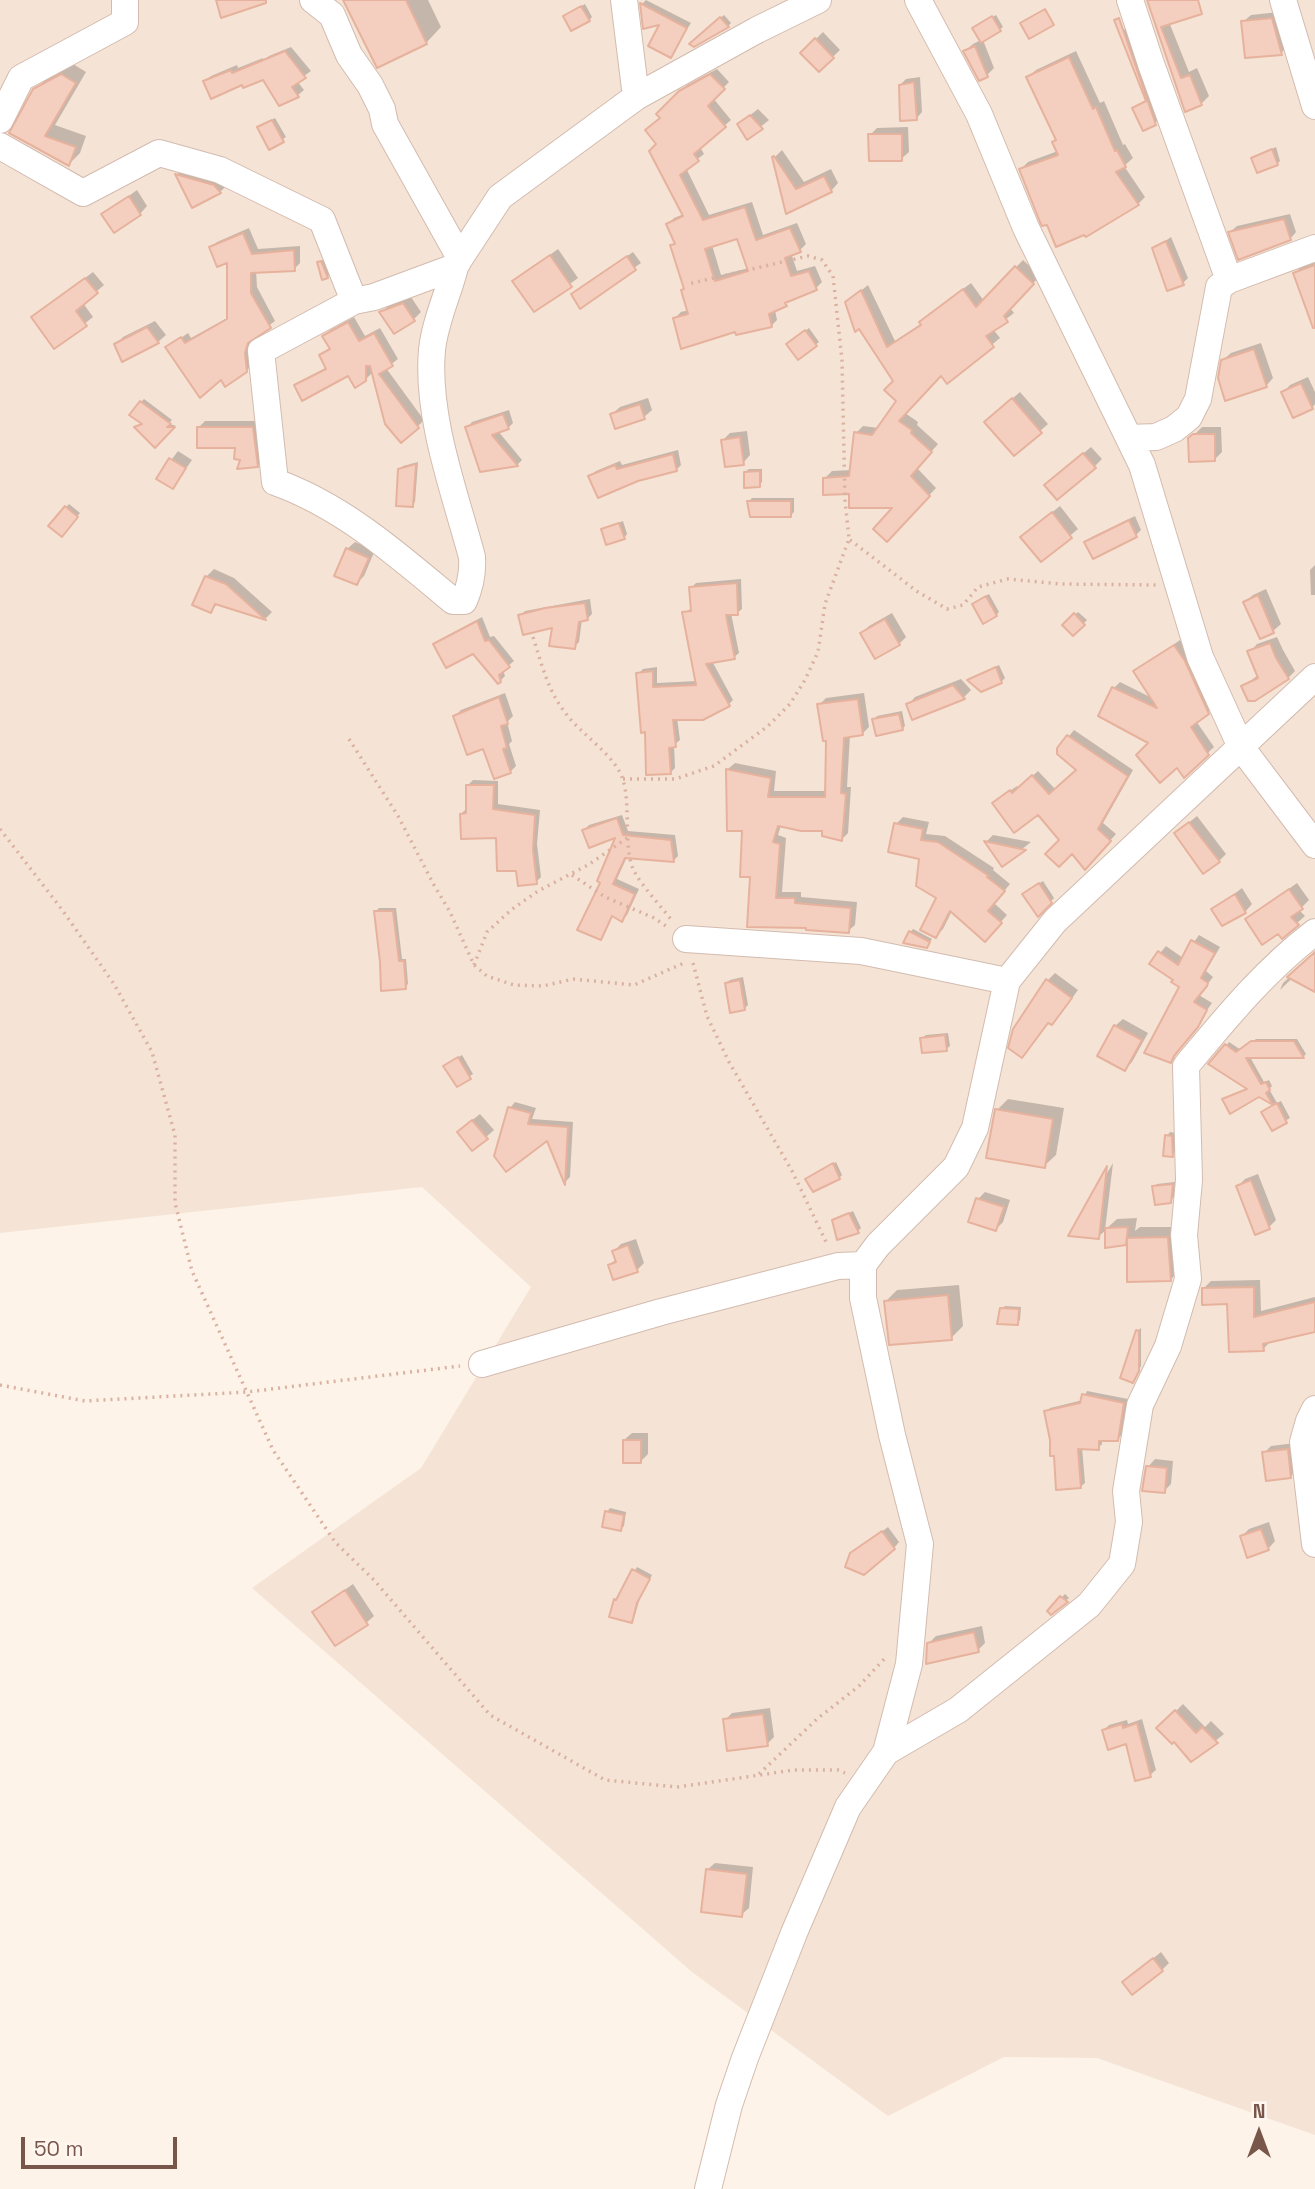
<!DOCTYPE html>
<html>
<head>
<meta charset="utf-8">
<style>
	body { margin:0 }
	#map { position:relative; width:1315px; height:2189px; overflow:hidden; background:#fdf3e8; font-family:"Space Grotesk",sans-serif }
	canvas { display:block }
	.north { position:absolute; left:1224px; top:2098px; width:70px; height:70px; -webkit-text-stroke:5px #fff7ef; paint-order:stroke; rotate:0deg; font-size:19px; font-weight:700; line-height:28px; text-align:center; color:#79564a }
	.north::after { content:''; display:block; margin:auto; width:24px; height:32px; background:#79564a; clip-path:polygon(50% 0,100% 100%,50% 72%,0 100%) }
	.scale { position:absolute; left:21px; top:2137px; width:156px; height:32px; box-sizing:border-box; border:4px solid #79564a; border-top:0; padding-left:9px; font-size:21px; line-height:24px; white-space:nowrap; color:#79564a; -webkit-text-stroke:5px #fff7ef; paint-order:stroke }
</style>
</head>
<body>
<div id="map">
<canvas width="1315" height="2189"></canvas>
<div class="north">N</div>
<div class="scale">50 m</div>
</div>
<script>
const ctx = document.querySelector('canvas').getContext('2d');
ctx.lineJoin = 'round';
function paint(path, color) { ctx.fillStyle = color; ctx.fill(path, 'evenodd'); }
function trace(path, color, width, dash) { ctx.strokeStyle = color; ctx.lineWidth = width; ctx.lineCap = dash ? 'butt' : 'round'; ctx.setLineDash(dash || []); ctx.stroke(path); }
paint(new Path2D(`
	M 0,0 L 1315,0 L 1315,2135 L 1097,2058 L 1004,2057 L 888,2116 L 692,1972 L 252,1588 L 421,1468 L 531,1287 L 422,1187 L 0,1233 Z`), '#f5e4d5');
paint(new Path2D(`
	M 345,0 L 428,0 L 441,27 L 426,43 Z
	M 646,0 L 691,23 L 670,56 L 663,23 L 645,26 L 642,4 Z
	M 585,4 L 592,17 L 589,20 L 569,13 Z
	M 1279,12 L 1288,46 L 1281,53 L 1243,22 L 1251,15 Z
	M 724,15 L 731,23 L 728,26 L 694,45 L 692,43 Z
	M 996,15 L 1003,27 L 983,40 L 994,68 L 987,75 L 965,51 L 973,44 L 981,40 L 978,26 Z
	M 1165,22 L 1169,22 L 1189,72 L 1197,68 L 1209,96 L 1201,104 L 1186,110 L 1158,30 Z
	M 1127,27 L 1161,117 L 1155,123 L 1134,108 L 1147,99 L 1121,33 Z
	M 823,32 L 840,50 L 819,70 L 802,53 Z
	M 291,47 L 311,71 L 297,81 L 304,90 L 298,95 L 280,104 L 264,78 L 243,83 L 205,81 L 211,76 L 237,65 L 238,68 L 263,58 L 263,61 L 269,56 Z
	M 1076,51 L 1100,103 L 1104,101 L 1123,145 L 1125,144 L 1133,158 L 1124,166 L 1145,197 L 1138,204 L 1021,169 L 1028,162 L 1058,151 L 1054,142 L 1057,138 L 1028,77 L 1036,70 Z
	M 73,64 L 86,72 L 55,125 L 86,136 L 80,153 L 69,164 L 11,132 L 34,91 L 46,79 Z
	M 717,69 L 729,82 L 713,98 L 731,120 L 700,147 L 704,154 L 686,168 L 709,215 L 752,202 L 763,235 L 797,223 L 806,244 L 800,250 L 791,253 L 797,271 L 815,266 L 822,282 L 816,288 L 792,298 L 775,310 L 777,320 L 771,326 L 737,329 L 675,318 L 681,312 L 689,310 L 685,288 L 672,245 L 676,242 L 668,224 L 674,218 L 684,214 L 658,144 L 662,117 L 658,114 L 687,85 ZM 738,237 L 749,268 L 721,275 L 712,245 Z
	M 920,77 L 922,112 L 916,119 L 900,85 L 906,79 Z
	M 758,109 L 769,120 L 748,137 L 739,124 Z
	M 275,118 L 286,137 L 270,147 L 259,127 Z
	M 908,127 L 909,152 L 901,159 L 870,135 L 877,128 Z
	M 1276,147 L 1280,161 L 1277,164 L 1253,158 Z
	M 782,150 L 804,182 L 831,169 L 838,183 L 831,191 L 788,211 L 774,158 Z
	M 182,169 L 223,182 L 226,186 L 220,192 L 193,205 L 177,175 Z
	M 137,190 L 147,206 L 140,214 L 104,214 Z
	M 1290,214 L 1296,232 L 1290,239 L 1230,232 L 1237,226 Z
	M 249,228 L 258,249 L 300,246 L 300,263 L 294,269 L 256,271 L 257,287 L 275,321 L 252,338 L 250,346 L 252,365 L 246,371 L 221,377 L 168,347 L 188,333 L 191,338 L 229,317 L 229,260 L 211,247 L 217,242 Z
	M 1171,237 L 1188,278 L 1183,283 L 1154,249 Z
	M 558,249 L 578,278 L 535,310 L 514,281 Z
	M 633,252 L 641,263 L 580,306 L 573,294 Z
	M 324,259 L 330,274 L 327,277 L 319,263 Z
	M 1023,260 L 1040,276 L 1010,308 L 1014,313 L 993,329 L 1000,338 L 947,382 L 941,374 L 905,413 L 918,422 L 917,425 L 938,444 L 917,468 L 936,488 L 887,540 L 896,506 L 851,492 L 825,478 L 832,471 L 852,470 L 856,433 L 863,426 L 879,428 L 898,401 L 895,381 L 847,302 L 868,285 L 895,341 L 922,323 L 928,315 L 971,283 L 984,301 Z
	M 1315,261 L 1315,291 L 1295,273 L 1302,266 Z
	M 93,272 L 104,285 L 83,303 L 93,317 L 55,347 L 33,317 Z
	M 411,297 L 421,312 L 414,319 L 382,312 L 389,305 Z
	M 354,317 L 365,336 L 380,328 L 398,359 L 386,368 L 424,420 L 417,427 L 373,372 L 365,380 L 349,374 L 296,386 L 303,380 L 327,367 L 321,356 L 331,347 L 324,336 L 330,330 Z
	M 155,321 L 166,335 L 158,342 L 123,359 L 116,345 L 123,337 Z
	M 809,328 L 819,342 L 798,358 L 792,341 Z
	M 1261,343 L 1273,378 L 1266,386 L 1223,360 L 1231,353 Z
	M 1308,377 L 1315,392 L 1315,404 L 1312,408 L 1283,393 L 1290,385 Z
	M 1020,392 L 1048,424 L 1014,454 L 994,414 Z
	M 648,398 L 652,410 L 644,417 L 612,414 L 620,407 Z
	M 144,399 L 172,420 L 167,425 L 175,425 L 155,445 L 137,427 L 143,423 L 141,402 Z
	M 509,410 L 513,423 L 508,428 L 498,431 L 522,460 L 517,465 L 481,470 L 467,428 L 472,422 Z
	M 205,421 L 260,421 L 264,459 L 257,466 L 242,458 L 237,446 L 198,428 Z
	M 1202,427 L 1221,427 L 1222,452 L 1215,459 L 1190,439 Z
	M 747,431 L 750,455 L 743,463 L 723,440 L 730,433 Z
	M 1091,447 L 1102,459 L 1094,467 L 1054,478 Z
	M 678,450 L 681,465 L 676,470 L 590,476 L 596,471 L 620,461 L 622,465 Z
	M 178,451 L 192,460 L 173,487 L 158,478 Z
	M 418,462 L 415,502 L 412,505 L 400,469 L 403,466 Z
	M 749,469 L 762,469 L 762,482 L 759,485 L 745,472 Z
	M 752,498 L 794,498 L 794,512 L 790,516 L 749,501 Z
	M 69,504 L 80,513 L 62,535 L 51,525 Z
	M 1060,506 L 1078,529 L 1041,560 L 1030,530 Z
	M 1135,516 L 1141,530 L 1136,535 L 1086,542 L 1092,537 Z
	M 623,521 L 627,534 L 624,538 L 603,529 Z
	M 355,542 L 375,550 L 364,576 L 357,583 L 347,549 Z
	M 1315,565 L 1315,595 L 1311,595 L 1310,570 Z
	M 214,569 L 234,578 L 272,612 L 266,618 L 218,603 L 211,611 L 206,577 Z
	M 741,579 L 742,609 L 737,613 L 731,613 L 739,653 L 734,657 L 712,661 L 733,700 L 729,704 L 677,718 L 680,740 L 674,745 L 675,768 L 670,773 L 647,730 L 638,674 L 643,669 L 657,667 L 657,683 L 697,681 L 684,613 L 692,608 L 691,588 L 696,583 Z
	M 1266,589 L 1281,624 L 1273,631 L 1261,637 L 1245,602 L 1253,595 Z
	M 989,594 L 999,612 L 996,615 L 977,601 Z
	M 590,599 L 592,614 L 587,619 L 582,619 L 579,642 L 574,647 L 554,625 L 520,616 L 525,611 Z
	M 1078,612 L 1087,620 L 1073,634 L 1064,625 Z
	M 892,613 L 906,637 L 899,644 L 862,633 L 869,626 Z
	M 482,617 L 490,637 L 494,636 L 514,661 L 503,670 L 505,676 L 500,681 L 474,652 L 435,644 L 440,640 Z
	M 1277,637 L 1283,650 L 1295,671 L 1288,678 L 1243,687 L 1258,675 L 1250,652 L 1257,644 Z
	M 1180,640 L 1214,707 L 1196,721 L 1214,747 L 1184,776 L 1178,765 L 1151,742 L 1114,688 L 1120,682 L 1152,698 L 1135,672 Z
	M 999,665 L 1005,678 L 1001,682 L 969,680 Z
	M 961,679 L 971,690 L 964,697 L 913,718 L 908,705 L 915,697 Z
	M 505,693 L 513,716 L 507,722 L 512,741 L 509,744 L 516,766 L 510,772 L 455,716 L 461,710 Z
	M 864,693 L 869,727 L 863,733 L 850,735 L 847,787 L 851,787 L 848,833 L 842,839 L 824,830 L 781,825 L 778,835 L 786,838 L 782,892 L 801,892 L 801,897 L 857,902 L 855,925 L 848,931 L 808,926 L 749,925 L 752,876 L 744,829 L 728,769 L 735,763 L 776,771 L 774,791 L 827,791 L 828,739 L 819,705 L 826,698 Z
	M 902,711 L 905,726 L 902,729 L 874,720 L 877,716 Z
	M 1074,730 L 1133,770 L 1103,823 L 1116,834 L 1091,862 L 1061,840 L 1038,813 L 1000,798 L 1017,786 L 1019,788 L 1038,771 L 1055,789 L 1079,769 L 1059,748 Z
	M 473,780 L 498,781 L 498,804 L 540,810 L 537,844 L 541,877 L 536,882 L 517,869 L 498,836 L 461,814 L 467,808 L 468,785 Z
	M 622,815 L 628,831 L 675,835 L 678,856 L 673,861 L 627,857 L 617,879 L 639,889 L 627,915 L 622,920 L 613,915 L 605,933 L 600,938 L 602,882 L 618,835 L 584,830 L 589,825 Z
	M 1197,816 L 1226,854 L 1219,861 L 1176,833 Z
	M 903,817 L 929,822 L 926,834 L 945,836 L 994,868 L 993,870 L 1010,884 L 994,903 L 1007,915 L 991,933 L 952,911 L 943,929 L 936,936 L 939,897 L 921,858 L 896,824 Z
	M 993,835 L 1031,842 L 1003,864 L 987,841 Z
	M 1043,881 L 1054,898 L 1039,914 L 1027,891 Z
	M 1297,883 L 1309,900 L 1299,910 L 1305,916 L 1282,936 L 1278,932 L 1247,919 Z
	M 1242,888 L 1252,904 L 1245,912 L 1213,910 Z
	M 379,908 L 396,908 L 402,959 L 406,959 L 408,984 L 405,987 L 376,911 Z
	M 913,929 L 932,939 L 926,947 L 910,933 Z
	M 1199,935 L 1220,947 L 1206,971 L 1213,977 L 1199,995 L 1212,1003 L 1171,1061 L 1181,987 L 1175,980 L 1152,963 L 1166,946 L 1183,958 Z
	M 1315,954 L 1315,956 L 1280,990 L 1283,983 Z
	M 1055,973 L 1078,990 L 1059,1016 L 1052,1023 L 1049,1021 L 1029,1049 L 1048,980 Z
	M 743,977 L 748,1005 L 745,1008 L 726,983 L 730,980 Z
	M 1123,1019 L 1148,1033 L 1132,1062 L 1125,1069 L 1115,1026 Z
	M 948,1033 L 950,1046 L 946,1049 L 922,1038 L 926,1035 Z
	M 1256,1039 L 1297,1039 L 1306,1054 L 1303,1057 L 1250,1057 L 1264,1082 L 1269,1080 L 1272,1086 L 1269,1089 L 1277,1103 L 1281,1101 L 1290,1118 L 1272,1128 L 1263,1112 L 1275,1105 L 1259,1095 L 1224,1100 L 1249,1088 L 1226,1046 L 1229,1042 L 1241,1050 Z
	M 462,1055 L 473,1074 L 457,1085 L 449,1063 Z
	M 1008,1099 L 1064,1108 L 1056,1155 L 1044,1166 L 997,1110 Z
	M 515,1102 L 536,1108 L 532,1119 L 573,1122 L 570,1177 L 565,1182 L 547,1138 L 507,1170 L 510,1108 Z
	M 480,1114 L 494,1130 L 486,1137 L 466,1125 Z
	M 1170,1132 L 1175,1133 L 1175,1152 L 1172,1155 L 1167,1136 Z
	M 836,1162 L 842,1175 L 839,1178 L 807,1179 Z
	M 1113,1163 L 1105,1230 L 1117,1219 L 1137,1218 L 1135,1231 L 1140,1227 L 1179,1227 L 1182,1268 L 1170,1280 L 1128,1240 L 1125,1244 L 1107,1229 L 1098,1237 L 1071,1234 Z
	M 1258,1174 L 1276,1220 L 1269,1227 L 1238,1186 L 1245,1179 Z
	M 1175,1182 L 1174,1197 L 1170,1201 L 1154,1187 L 1157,1184 Z
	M 985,1192 L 1010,1200 L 1003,1222 L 996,1229 L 978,1199 Z
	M 853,1211 L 861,1228 L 858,1231 L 834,1221 Z
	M 636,1239 L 644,1263 L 637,1270 L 610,1265 L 616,1259 L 614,1251 L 621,1244 Z
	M 1260,1280 L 1261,1311 L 1315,1297 L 1315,1330 L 1270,1342 L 1263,1349 L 1228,1303 L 1203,1289 L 1211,1281 Z
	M 959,1285 L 963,1326 L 951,1338 L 885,1302 L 897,1290 Z
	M 1005,1306 L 1021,1307 L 1020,1320 L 1017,1323 L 1001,1309 Z
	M 1141,1328 L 1141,1366 L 1133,1381 L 1137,1331 Z
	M 1087,1391 L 1128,1399 L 1122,1434 L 1118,1439 L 1102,1440 L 1102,1444 L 1098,1448 L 1082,1447 L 1085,1483 L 1080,1487 L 1055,1455 L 1046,1412 L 1050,1408 L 1083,1400 Z
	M 632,1433 L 648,1433 L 648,1454 L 641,1461 L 624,1440 Z
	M 1295,1443 L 1298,1469 L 1291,1476 L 1264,1453 L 1271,1446 Z
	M 1155,1459 L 1173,1461 L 1171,1484 L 1164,1491 L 1148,1467 Z
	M 610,1508 L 626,1512 L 624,1526 L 621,1529 L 607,1512 Z
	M 1269,1522 L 1275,1541 L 1268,1549 L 1242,1536 L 1249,1529 Z
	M 888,1527 L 899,1542 L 894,1548 L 852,1554 Z
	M 637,1567 L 652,1575 L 640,1598 L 634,1618 L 631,1621 L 616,1600 Z
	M 353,1584 L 374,1616 L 366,1623 L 314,1612 Z
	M 1065,1594 L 1069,1598 L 1051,1613 L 1049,1611 Z
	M 982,1626 L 985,1643 L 978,1650 L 928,1644 L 936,1636 Z
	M 1183,1704 L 1205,1727 L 1211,1721 L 1224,1734 L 1191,1760 L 1174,1740 L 1159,1728 Z
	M 770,1708 L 774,1737 L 767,1744 L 725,1720 L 732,1713 Z
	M 1142,1719 L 1156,1770 L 1150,1775 L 1127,1742 L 1104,1730 L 1109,1725 L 1127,1720 L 1128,1724 Z
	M 715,1863 L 753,1867 L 749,1908 L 741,1915 L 707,1870 Z
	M 1161,1952 L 1169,1963 L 1162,1970 L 1124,1982 Z`), '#0003');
const building = new Path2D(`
	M 216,0 L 266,0 L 266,3 L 221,18 Z
	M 343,0 L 406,0 L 427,44 L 377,68 Z
	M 1147,0 L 1198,0 L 1202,14 L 1161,27 L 1181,78 L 1190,75 L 1202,105 L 1185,112 Z
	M 640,3 L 687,28 L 671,58 L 648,46 L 659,25 L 643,29 Z
	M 581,6 L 590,21 L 571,31 L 563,16 Z
	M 1045,9 L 1054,25 L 1029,39 L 1020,23 Z
	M 992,16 L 1001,31 L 981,43 L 972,28 Z
	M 720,17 L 729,27 L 694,47 L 689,44 Z
	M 1119,18 L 1156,125 L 1143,131 L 1132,108 L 1146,101 L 1114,20 Z
	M 1272,18 L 1282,55 L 1245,58 L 1241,21 Z
	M 815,38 L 834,58 L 819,72 L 800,53 Z
	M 975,46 L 988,77 L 979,81 L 963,51 Z
	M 285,51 L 306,78 L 292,87 L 299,97 L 279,106 L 263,80 L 243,88 L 242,85 L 211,99 L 203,81 L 231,70 L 232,73 Z
	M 1069,57 L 1093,109 L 1096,107 L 1115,151 L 1117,150 L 1126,167 L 1116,172 L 1139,205 L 1086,237 L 1084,235 L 1056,247 L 1047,225 L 1042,226 L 1040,222 L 1019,169 L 1058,155 L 1052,142 L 1056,140 L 1026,77 Z
	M 61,74 L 76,83 L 45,136 L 76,147 L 69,166 L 9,133 L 33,89 Z
	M 710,74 L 725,89 L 708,106 L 726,127 L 694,154 L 699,161 L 680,175 L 703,220 L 745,207 L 756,240 L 790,228 L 801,252 L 785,258 L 791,276 L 809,271 L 817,290 L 785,303 L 787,306 L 769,314 L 772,327 L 736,335 L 735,332 L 681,349 L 673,318 L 688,314 L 681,290 L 684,289 L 670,245 L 675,244 L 666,224 L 683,216 L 649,151 L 656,144 L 645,130 L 660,118 L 656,114 L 679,91 ZM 737,239 L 748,271 L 715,281 L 705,249 Z
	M 914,82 L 917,120 L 900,121 L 899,85 Z
	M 750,115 L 763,129 L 747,140 L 737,124 Z
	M 272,120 L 284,142 L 269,150 L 257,127 Z
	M 868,134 L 902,134 L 902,161 L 869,161 Z
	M 1272,149 L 1278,165 L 1257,173 L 1251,158 Z
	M 774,156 L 796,189 L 824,176 L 832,192 L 786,214 L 772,157 Z
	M 175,174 L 214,185 L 221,193 L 192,208 Z
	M 129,196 L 141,215 L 114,233 L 101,214 Z
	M 1284,219 L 1291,240 L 1238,260 L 1228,232 Z
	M 243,233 L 252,254 L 294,250 L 295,271 L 251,273 L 251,293 L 271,328 L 248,343 L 245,353 L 247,372 L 225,387 L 221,380 L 200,398 L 165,347 L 181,337 L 185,343 L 227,319 L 227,263 L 217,267 L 209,247 Z
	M 1166,241 L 1184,285 L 1167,291 L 1152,248 Z
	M 550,255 L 572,287 L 534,312 L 512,281 Z
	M 627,256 L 636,270 L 580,309 L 571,294 Z
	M 321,261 L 328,278 L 322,280 L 317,262 Z
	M 1315,265 L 1315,328 L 1313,328 L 1293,273 Z
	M 1015,266 L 1034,284 L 1004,316 L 1008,322 L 986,336 L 994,347 L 947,384 L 941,376 L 899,421 L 912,430 L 911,433 L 932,452 L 911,476 L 930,496 L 887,542 L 873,529 L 892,508 L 849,508 L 849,494 L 823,495 L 823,478 L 849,476 L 854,432 L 872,435 L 896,401 L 884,390 L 893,381 L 859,329 L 855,332 L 845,302 L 861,290 L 887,347 L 921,325 L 919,322 L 963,289 L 976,307 Z
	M 85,278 L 98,293 L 76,311 L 87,326 L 54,349 L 31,317 Z
	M 403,303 L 415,321 L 394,334 L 379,312 Z
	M 348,322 L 359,341 L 374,333 L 393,366 L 379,374 L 419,428 L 401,443 L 385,424 L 370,366 L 366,366 L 366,381 L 355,388 L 348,376 L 302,401 L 294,385 L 326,369 L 319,355 L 330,349 L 322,336 Z
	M 147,327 L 159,343 L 122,362 L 114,344 Z
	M 805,330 L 817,346 L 798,360 L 786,344 Z
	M 1254,349 L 1267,387 L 1225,401 L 1218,378 L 1221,360 Z
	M 1301,383 L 1313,409 L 1293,418 L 1281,392 Z
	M 1012,398 L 1042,433 L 1014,456 L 984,422 Z
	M 140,401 L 171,424 L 167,427 L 175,427 L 155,448 L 134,427 L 142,424 L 129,415 Z
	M 640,404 L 645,419 L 615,429 L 610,414 Z
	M 503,414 L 509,429 L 492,435 L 518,466 L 480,472 L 465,427 Z
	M 197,427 L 253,427 L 258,467 L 237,469 L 240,460 L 234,459 L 235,448 L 197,448 Z
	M 1193,434 L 1215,434 L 1215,461 L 1189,462 L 1188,438 Z
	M 740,437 L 744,465 L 725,467 L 721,440 Z
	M 1083,453 L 1096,468 L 1057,500 L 1044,485 Z
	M 673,454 L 677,471 L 638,481 L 598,498 L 588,476 L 615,465 L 617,469 Z
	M 169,458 L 186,468 L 173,489 L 156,479 Z
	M 416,464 L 413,507 L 396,506 L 398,469 Z
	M 760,471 L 760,487 L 744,488 L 744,472 Z
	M 747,501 L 791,501 L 791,517 L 750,517 Z
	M 65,506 L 78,517 L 62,537 L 48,526 Z
	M 1052,512 L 1072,538 L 1041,562 L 1020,537 Z
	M 1129,520 L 1137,537 L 1093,559 L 1084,542 Z
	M 619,523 L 625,539 L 606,545 L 601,529 Z
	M 346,548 L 369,558 L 357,585 L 334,576 Z
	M 205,576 L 226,584 L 266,620 L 215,604 L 211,613 L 192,605 Z
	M 737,583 L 738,615 L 726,615 L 735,659 L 706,664 L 730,706 L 703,720 L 673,720 L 676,747 L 669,748 L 671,774 L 646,775 L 645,732 L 641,733 L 636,673 L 653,671 L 653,687 L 696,685 L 682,612 L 691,611 L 689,587 Z
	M 1258,595 L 1274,633 L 1260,639 L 1243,602 Z
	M 986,596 L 997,616 L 983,624 L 972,604 Z
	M 585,603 L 588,620 L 579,622 L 575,649 L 549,646 L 552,628 L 523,635 L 518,615 L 545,608 Z
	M 1074,613 L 1085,625 L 1073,636 L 1062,625 Z
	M 885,619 L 900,645 L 875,659 L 860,633 Z
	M 477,621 L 485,641 L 489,640 L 510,667 L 499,675 L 501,682 L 498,684 L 473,654 L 446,668 L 433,644 Z
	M 1270,643 L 1276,658 L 1289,679 L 1255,701 L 1248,701 L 1241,686 L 1258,678 L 1247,651 Z
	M 1174,645 L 1185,661 L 1209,714 L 1191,727 L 1209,755 L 1184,778 L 1177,768 L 1160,783 L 1136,755 L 1148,743 L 1098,716 L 1112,687 L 1157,708 L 1133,671 Z
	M 996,667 L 1002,683 L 981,692 L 967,680 Z
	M 953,685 L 965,699 L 912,720 L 906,704 Z
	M 499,697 L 508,724 L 501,726 L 507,748 L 503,749 L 511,773 L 494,779 L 483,749 L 467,755 L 453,716 Z
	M 858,699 L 863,735 L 844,738 L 841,793 L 846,794 L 842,841 L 822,836 L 822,831 L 801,831 L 778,826 L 773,842 L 780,844 L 776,898 L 795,898 L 795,903 L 851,908 L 849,933 L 806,930 L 806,928 L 747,927 L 750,877 L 740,877 L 742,831 L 727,831 L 726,769 L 771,778 L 768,797 L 825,797 L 826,741 L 823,741 L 817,704 Z
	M 899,714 L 903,730 L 876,736 L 872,719 Z
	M 1067,735 L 1128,776 L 1098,829 L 1111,841 L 1085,870 L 1072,854 L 1059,867 L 1045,854 L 1059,840 L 1038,815 L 1014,833 L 992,803 L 1010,790 L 1012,793 L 1032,775 L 1049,794 L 1076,770 L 1057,754 L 1057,748 Z
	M 466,785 L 494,785 L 493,809 L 535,815 L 533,850 L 537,884 L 518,886 L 516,871 L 497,871 L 496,838 L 461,839 L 460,814 L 466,813 Z
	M 617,818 L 623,835 L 671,840 L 674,862 L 625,858 L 613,884 L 635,894 L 622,922 L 612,916 L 601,940 L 577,930 L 600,883 L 597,881 L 615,838 L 589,848 L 582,830 Z
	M 1189,822 L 1220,862 L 1203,874 L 1174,833 Z
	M 894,823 L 923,829 L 921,840 L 938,842 L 989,876 L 987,877 L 1005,891 L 988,911 L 1002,923 L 985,942 L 950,911 L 936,938 L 920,930 L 936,898 L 916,886 L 919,859 L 888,852 Z
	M 984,841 L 1026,850 L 1002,867 Z
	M 1039,883 L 1052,903 L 1038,917 L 1022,894 Z
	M 1289,889 L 1303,909 L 1291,917 L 1299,925 L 1282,939 L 1278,934 L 1262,945 L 1245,919 Z
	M 1235,894 L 1246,913 L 1222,926 L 1211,909 Z
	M 374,911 L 393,911 L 399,961 L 404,961 L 406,989 L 381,991 L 380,962 Z
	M 909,931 L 930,942 L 927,948 L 903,943 Z
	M 1191,940 L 1215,953 L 1201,978 L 1208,983 L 1207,986 L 1194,1002 L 1207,1010 L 1198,1027 L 1174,1056 L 1171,1063 L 1144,1053 L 1179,987 L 1171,982 L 1173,980 L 1149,964 L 1158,951 L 1178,965 Z
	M 1315,952 L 1315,992 L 1287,977 Z
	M 1046,979 L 1072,998 L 1052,1025 L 1048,1023 L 1022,1058 L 1008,1048 L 1013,1029 Z
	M 740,980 L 745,1010 L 730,1013 L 725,983 Z
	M 1114,1025 L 1142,1040 L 1125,1071 L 1097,1056 Z
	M 945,1035 L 947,1051 L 922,1053 L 920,1038 Z
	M 1251,1041 L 1294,1041 L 1304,1058 L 1246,1058 L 1261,1084 L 1266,1082 L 1270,1090 L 1266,1093 L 1273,1105 L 1277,1103 L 1287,1123 L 1272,1131 L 1261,1112 L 1273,1105 L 1259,1097 L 1230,1114 L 1222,1099 L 1247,1089 L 1208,1064 L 1225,1044 L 1236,1052 Z
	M 458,1057 L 471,1079 L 457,1087 L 443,1066 Z
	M 508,1107 L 531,1113 L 528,1124 L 568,1127 L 565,1185 L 547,1141 L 506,1172 L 494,1156 Z
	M 995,1109 L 1053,1119 L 1045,1168 L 986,1158 Z
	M 472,1120 L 488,1139 L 472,1151 L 457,1132 Z
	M 1165,1135 L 1172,1136 L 1173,1157 L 1163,1156 Z
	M 833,1163 L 840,1179 L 813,1192 L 805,1179 Z
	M 1107,1166 L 1099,1239 L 1068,1236 Z
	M 1251,1180 L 1270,1229 L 1255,1235 L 1236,1186 Z
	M 1173,1184 L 1171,1203 L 1155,1205 L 1152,1186 Z
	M 976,1198 L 1004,1207 L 996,1231 L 968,1222 Z
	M 849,1213 L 859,1233 L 837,1240 L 832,1220 Z
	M 1128,1227 L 1126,1245 L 1105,1248 L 1105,1228 Z
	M 1168,1237 L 1171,1281 L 1127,1282 L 1127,1238 Z
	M 628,1245 L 638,1272 L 613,1280 L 608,1265 L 616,1262 L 612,1251 Z
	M 1254,1287 L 1254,1317 L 1315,1302 L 1315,1332 L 1263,1344 L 1264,1351 L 1229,1352 L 1227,1304 L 1202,1305 L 1202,1288 Z
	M 948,1295 L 952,1340 L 889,1345 L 884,1301 Z
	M 1000,1308 L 1019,1309 L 1018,1325 L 997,1324 Z
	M 1136,1330 L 1139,1331 L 1139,1371 L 1133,1383 L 1120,1378 Z
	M 1082,1394 L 1124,1403 L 1118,1441 L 1099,1441 L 1099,1450 L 1078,1449 L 1081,1488 L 1056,1490 L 1054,1456 L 1050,1456 L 1050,1440 L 1044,1411 L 1080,1403 Z
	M 623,1440 L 641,1440 L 641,1463 L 623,1463 Z
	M 1288,1449 L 1291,1478 L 1266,1481 L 1262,1452 Z
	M 1146,1466 L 1167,1468 L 1165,1493 L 1142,1491 Z
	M 605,1511 L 624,1515 L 621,1531 L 602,1527 Z
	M 1261,1529 L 1269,1550 L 1247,1558 L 1240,1536 Z
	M 882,1531 L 895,1549 L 864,1575 L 845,1567 L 850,1553 Z
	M 632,1569 L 650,1579 L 637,1603 L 632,1623 L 609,1617 L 614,1599 L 616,1600 Z
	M 345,1590 L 368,1625 L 335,1646 L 312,1612 Z
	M 1060,1596 L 1068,1602 L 1051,1615 L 1047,1611 Z
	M 974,1632 L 979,1652 L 926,1664 L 927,1643 Z
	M 1175,1710 L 1196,1733 L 1202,1727 L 1218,1743 L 1191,1762 L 1174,1742 L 1172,1744 L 1156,1728 Z
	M 763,1714 L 768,1746 L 727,1751 L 723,1719 Z
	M 1137,1723 L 1151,1777 L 1135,1781 L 1126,1744 L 1108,1750 L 1102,1730 L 1122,1724 L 1123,1728 Z
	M 706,1869 L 747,1874 L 742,1917 L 701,1912 Z
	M 1153,1958 L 1163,1971 L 1132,1995 L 1122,1982 Z`);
paint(building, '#f4cebe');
trace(building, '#e7b29d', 2);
const minor = new Path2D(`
	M 313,0 L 332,15 L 349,55 L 370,85 L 382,109 L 385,124 L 460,258
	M 624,0 L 636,97
	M 918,0 L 979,114 L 1026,228 L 1142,465 L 1200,657 L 1241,747 L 1315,845
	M 1130,0 L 1151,64 L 1229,280
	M 1283,0 L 1315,106
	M 0,120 L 21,78 L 125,22 L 125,0
	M 0,146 L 83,193 L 159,153 L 220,170 L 322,220 L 354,301
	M 455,267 L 374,297 L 354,301 L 261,351 L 275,482 C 343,506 399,556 453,601 L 464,601 C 470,587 473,572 472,557 C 455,493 426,417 432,350 C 435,321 448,295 455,267 L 460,258 L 500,197 L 636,97 L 757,30 L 818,0
	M 1129,438 L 1156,437 L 1174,429 L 1189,417 L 1198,399 L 1219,287 L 1229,280 L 1315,248
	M 686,939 L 861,951 L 1007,981
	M 482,1364 L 661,1312 L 838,1266 L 863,1265
	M 1315,1409 L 1309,1421 L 1303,1442 L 1315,1544
	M 886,1752 L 958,1710 L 1089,1605 L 1122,1564 L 1129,1522 L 1126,1491 L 1140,1405 L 1168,1346 L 1188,1279 L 1184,1235 L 1189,1180 L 1186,1066 C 1226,1018 1265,970 1315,932
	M 708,2189 L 729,2105 L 745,2058 L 794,1933 L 848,1807 L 886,1752 L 909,1664 L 920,1544 L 892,1435 L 863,1298 L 863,1265 L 878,1245 L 956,1167 L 975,1128 L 1007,981 L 1055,921 L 1315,677`);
trace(minor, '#d3bbaf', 28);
trace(new Path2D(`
	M 850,540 L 918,592 L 947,609 L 963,605 L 978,587 L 1008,579 L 1061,584 L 1156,585
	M 533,637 C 542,665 548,692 567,715 C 582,735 616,756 623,780 C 631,805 623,850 634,871 C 644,889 661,906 673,922
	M 349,739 L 398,816 L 434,885 L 450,912 L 474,965 L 487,976 L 514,985 L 543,986 L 573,979 L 634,985 L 684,963
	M 623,779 L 675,779 L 714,766 L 768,726 L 790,704 L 805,680 L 818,652 L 825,604 L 849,539 L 845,500 L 842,360 L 833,276 L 822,260 L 808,256 L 688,284
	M 0,829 L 63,911 L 114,984 L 152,1052 L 175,1135 L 175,1203 L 192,1271 L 273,1450 L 335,1542 L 374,1580 L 490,1715 L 605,1780 L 677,1787 L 794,1770 L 838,1770 L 845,1773
	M 572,875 L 605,897 L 654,918 L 666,926
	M 693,963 L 707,1016 L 729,1062 L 792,1171 L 828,1246
	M 474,965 L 487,932 L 511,910 L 538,891 L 588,865 L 630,836
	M 0,1385 L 85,1401 L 247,1392 L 460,1366
	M 759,1774 L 817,1719 L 859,1686 L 887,1656`), '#dab1a0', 3.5, [2, 5]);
trace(minor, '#fff', 26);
</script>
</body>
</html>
